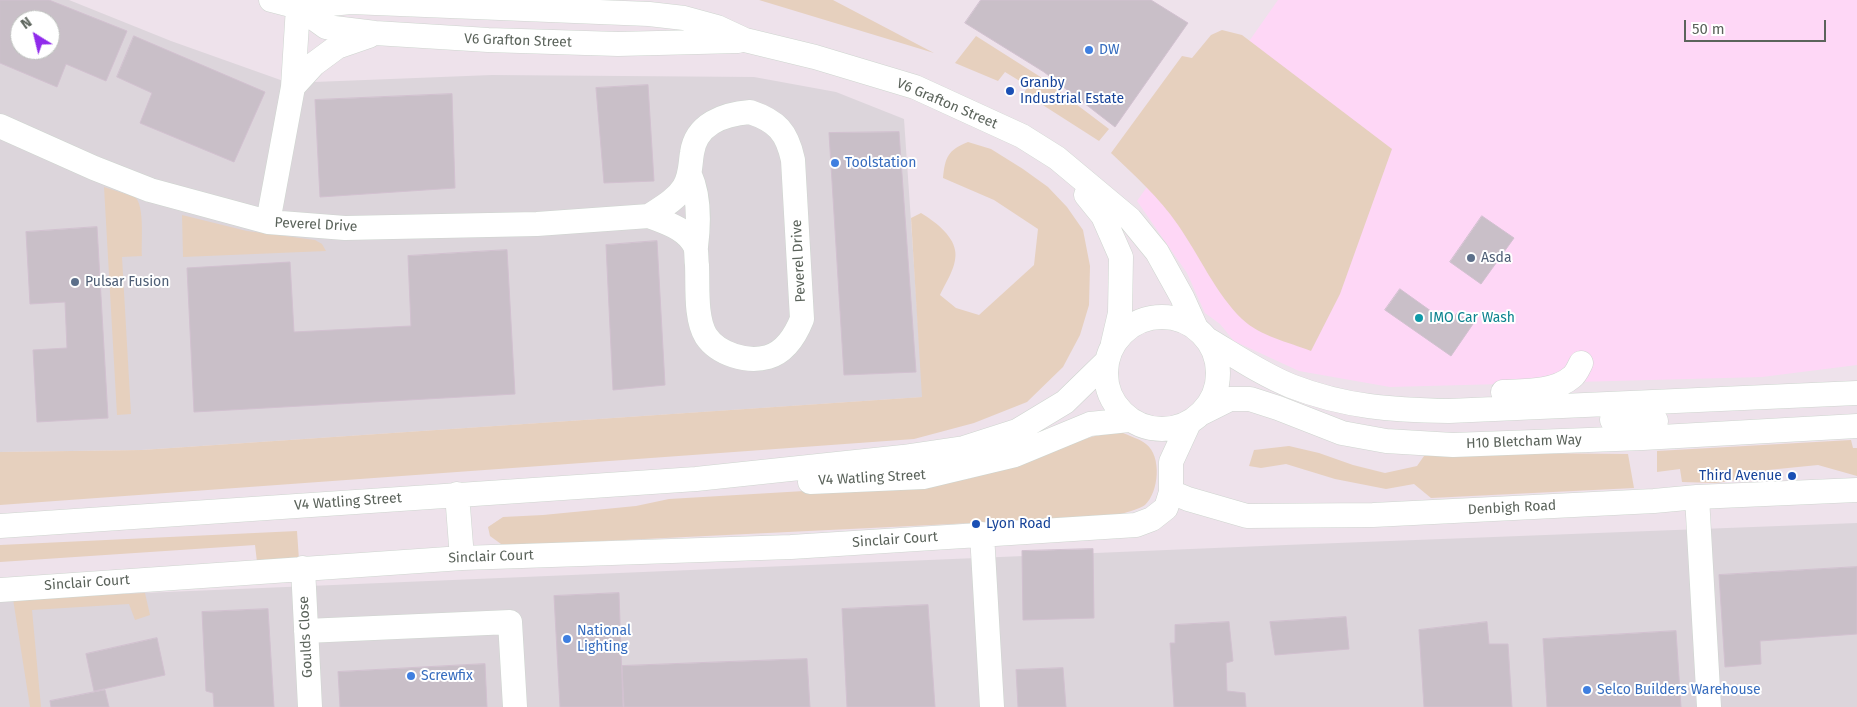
<!DOCTYPE html>
<html>
<head>
<meta charset="utf-8">
<style>
	body { margin:0 }
	#map { position:relative; width:1857px; height:707px; overflow:hidden; background:#eee2eb; font-family:"Fira Sans",sans-serif }
	canvas { display:block }
	.north { position:absolute; left:10px; top:10px; width:50px; height:50px; box-sizing:border-box; background:#fff; border:1px solid #bdc1bd; border-radius:50%; rotate:324deg; font-size:14px; font-weight:700; line-height:20px; text-align:center; color:#5b635b }
	.north::after { content:''; display:block; margin:auto; width:18px; height:22px; background:#902beb; clip-path:polygon(50% 0,100% 100%,50% 72%,0 100%) }
	.scale { position:absolute; left:1684px; top:20px; width:142px; height:22px; box-sizing:border-box; border:2px solid #5b635b; border-top:0; padding-left:6px; font-size:15px; line-height:18px; white-space:nowrap; color:#5b635b; -webkit-text-stroke:4px #fff; paint-order:stroke }
</style>
</head>
<body>
<div id="map">
<canvas width="1857" height="707"></canvas>
<div class="north">N</div>
<div class="scale">50 m</div>
</div>
<script>
const ctx = document.querySelector('canvas').getContext('2d');
ctx.lineJoin = 'round';
function paint(path, color) { ctx.fillStyle = color; ctx.fill(path, 'evenodd'); }
function trace(path, color, width, dash) { ctx.strokeStyle = color; ctx.lineWidth = width; ctx.lineCap = dash ? 'butt' : 'round'; ctx.setLineDash(dash || []); ctx.stroke(path); }
function drawText(font, color, halo, rows, align = 'center') {
  ctx.font = font + ' "Fira Sans",sans-serif'; ctx.lineWidth = 4; ctx.setLineDash([]); ctx.textBaseline = 'middle'; ctx.strokeStyle = halo; ctx.fillStyle = color; for (const [text, x, y, turn = 0] of rows) {
    ctx.save(); ctx.translate(x, y); ctx.rotate((+turn || 0) * Math.PI / 180); ctx.textAlign = isNaN(turn) ? turn : align; if (halo) ctx.strokeText(text, 0, 0); ctx.fillText(text, 0, 0); ctx.restore();
  }
}
paint(new Path2D(`
	M 1278,0 L 1857,0 L 1857,365 L 1762,377 L 1390,387 L 1299,371 L 1234,341 L 1220,324 L 1205,313 L 1187,273 L 1137,201 Z`), '#fed7f6');
paint(new Path2D(`
	M 0,0 L 69,0 L 171,41 L 289,83 L 492,75 L 754,77 L 836,92 L 904,119 L 923,397 L 142,450 L 0,452 ZM 20,20 L 50,20 L 50,50 L 20,50 Z
	M 1857,523 L 1857,707 L 0,707 L 0,599 L 1286,545 Z`), '#dcd5db');
paint(new Path2D(`
	M 759,0 L 833,0 L 934,53 Z
	M 1222,30 L 1242,35 L 1392,149 L 1340,294 L 1311,351 C 1288,342 1260,336 1242,319 C 1216,294 1199,255 1178,225 C 1159,197 1135,176 1111,153 L 1182,56 L 1192,58 L 1211,35 Z
	M 976,36 L 1039,76 L 1109,129 L 1099,141 L 1024,93 L 1028,86 L 1005,72 L 998,81 L 955,63 Z
	M 968,142 L 991,149 L 1023,169 L 1048,187 L 1067,207 L 1083,230 L 1090,266 L 1089,305 L 1080,335 L 1063,367 L 1027,402 L 974,423 L 914,439 L 0,505 L 0,452 L 142,450 L 922,397 L 911,218 L 921,213 C 933,220 953,235 955,250 C 958,265 946,282 940,295 L 956,308 L 979,315 L 1034,265 L 1038,229 L 994,200 L 943,178 C 945,157 948,150 968,142 Z
	M 104,187 L 135,197 C 145,206 141,242 142,256 L 122,257 L 131,414 L 117,415 Z
	M 182,215 L 247,231 L 315,240 L 322,244 L 326,251 L 183,257 Z
	M 1121,432 C 1129,436 1140,439 1146,444 C 1162,456 1159,492 1145,505 C 1140,509 1123,513 1116,516 L 542,544 L 501,544 L 490,536 L 488,527 L 503,517 L 543,515 L 636,506 L 669,499 L 906,485 L 968,479 L 1013,466 L 1061,446 L 1095,436 Z
	M 1851,440 L 1853,448 L 1857,448 L 1857,476 L 1818,465 L 1768,470 L 1740,480 L 1715,483 L 1682,482 L 1680,469 L 1657,472 L 1657,451 Z
	M 1289,446 L 1319,453 L 1353,465 L 1385,473 L 1417,466 L 1424,456 L 1516,453 L 1628,454 L 1634,488 L 1431,498 L 1414,484 L 1386,489 L 1335,479 L 1286,464 L 1261,468 L 1249,466 L 1254,450 Z
	M 297,531 L 299,560 L 257,562 L 255,545 L 0,562 L 0,545 Z
	M 145,593 L 150,615 L 135,620 L 129,604 L 32,610 L 41,707 L 30,707 L 13,599 Z`), '#e6d0be');
const building = new Path2D(`
	M 0,0 L 49,0 L 127,31 L 106,81 L 66,64 L 57,87 L 0,63 ZM 20,20 L 50,20 L 50,50 L 20,50 Z
	M 981,0 L 1151,0 L 1188,23 L 1115,127 L 1044,72 L 965,23 Z
	M 134,36 L 265,92 L 234,162 L 140,123 L 152,93 L 117,77 Z
	M 648,85 L 654,181 L 604,183 L 596,88 Z
	M 452,94 L 455,188 L 320,197 L 315,100 Z
	M 899,132 L 916,372 L 844,375 L 829,133 Z
	M 1482,216 L 1514,238 L 1481,284 L 1450,262 Z
	M 97,227 L 108,418 L 37,422 L 33,350 L 67,348 L 65,302 L 30,304 L 26,232 Z
	M 657,241 L 665,385 L 613,390 L 606,245 Z
	M 507,250 L 515,394 L 194,412 L 187,268 L 290,262 L 294,332 L 411,326 L 408,256 Z
	M 1400,289 L 1449,324 L 1457,313 L 1473,324 L 1451,356 L 1385,310 Z
	M 1093,549 L 1094,618 L 1023,620 L 1022,551 Z
	M 1857,567 L 1857,634 L 1760,641 L 1761,664 L 1725,667 L 1719,575 Z
	M 619,593 L 623,707 L 560,707 L 554,596 Z
	M 928,605 L 935,707 L 847,707 L 842,609 Z
	M 268,609 L 274,707 L 214,707 L 213,693 L 206,691 L 202,612 Z
	M 1346,617 L 1349,649 L 1275,655 L 1270,622 Z
	M 1229,622 L 1233,661 L 1226,663 L 1227,691 L 1245,693 L 1246,707 L 1174,707 L 1170,643 L 1175,643 L 1175,625 Z
	M 1487,622 L 1489,644 L 1508,644 L 1512,707 L 1424,707 L 1419,630 Z
	M 1676,631 L 1681,707 L 1547,707 L 1543,639 Z
	M 157,638 L 165,675 L 94,691 L 86,654 Z
	M 807,659 L 810,707 L 624,707 L 622,666 Z
	M 485,664 L 487,707 L 340,707 L 338,672 Z
	M 1063,668 L 1066,707 L 1018,707 L 1016,670 Z
	M 105,690 L 109,707 L 51,707 L 50,701 Z`);
paint(building, '#c9bfc8');
trace(building, '#d2c1d0', 1);
const minor = new Path2D(`
	M 271,0 L 298,7 L 351,2 L 649,14 L 684,18 L 717,27 L 745,40 L 815,57 L 915,87 L 1022,136 L 1057,158 L 1130,219 L 1157,252 L 1182,297 L 1196,328
	M 298,7 L 326,27 L 375,33 L 488,40 L 618,44 L 738,41
	M 293,87 L 314,64 L 337,47 L 369,36
	M 750,112 C 777,121 787,132 793,160 L 802,319 C 796,334 785,352 768,357 C 747,363 718,354 706,336 C 695,318 698,286 697,265 C 696,260 697,251 695,246 C 686,228 666,223 649,216 C 661,208 676,200 684,187 C 691,175 690,165 692,153 C 696,124 724,114 750,112 Z
	M 0,126 L 94,168 L 150,190 L 268,222 L 345,228 L 537,224 L 649,216
	M 690,175 C 700,197 699,223 696,247
	M 1086,195 L 1103,216 L 1121,257 L 1120,313 L 1113,343
	M 268,222 L 293,87 L 298,7
	M1106 373a56 56 0 1 1 112 0a56 56 0 1 1-112 0Z
	M 1207,339 C 1234,355 1261,374 1291,386 C 1345,407 1392,410 1449,411 L 1857,393
	M 1503,392 C 1525,391 1555,392 1572,377 C 1576,374 1579,367 1581,363
	M 1202,413 L 1230,399 L 1250,399 L 1278,408 L 1342,433 L 1386,441 L 1453,445 L 1643,438 L 1857,426
	M 1612,420 L 1620,422 L 1656,421
	M 810,482 L 923,477 L 1015,455 L 1090,424 L 1129,420
	M 1171,492 L 1188,499 L 1247,516 L 1373,515 L 1654,501 L 1697,497 L 1857,490
	M 457,494 L 462,558
	M 1697,497 L 1709,707
	M 0,526 L 696,479 L 903,457 L 964,448 L 1017,431 L 1065,402 L 1105,363
	M 982,534 L 992,707
	M 303,568 L 310,707
	M 0,590 L 462,558 L 791,547 L 1136,525 L 1152,519 L 1166,508 L 1171,492 L 1171,462 L 1189,423
	M 306,631 L 510,622 L 515,707`);
trace(minor, '#ced5cf', 25);
trace(minor, '#fff', 24);
for (const [x, y, r, color] of [
	[1089,50,5,"#3f7fe0"],
	[1010,91,5,"#1a4fb4"],
	[835,163,5,"#3f7fe0"],
	[1471,258,5,"#5c6f8a"],
	[75,282,5,"#5c6f8a"],
	[1419,318,5,"#0f9aa8"],
	[1792,476,5,"#1a4fb4"],
	[976,524,5,"#1a4fb4"],
	[567,639,5,"#3f7fe0"],
	[411,676,5,"#3f7fe0"],
	[1587,690,5,"#3f7fe0"]
]) { const dot = new Path2D(); dot.arc(x, y, r, 0, 2 * Math.PI); ctx.fillStyle = color; ctx.fill(dot); trace(dot, '#fff', 2); }
drawText('14px', '#5b635b', '#fff', [
	["V6 Grafton Street",518,41,2],
	["V6 Grafton Street",947,104,23],
	["Peverel Drive",316,225,3],
	["Peverel Drive",799,261,-93],
	["H10 Bletcham Way",1524,442,-2],
	["V4 Watling Street",872,478,-3],
	["V4 Watling Street",348,502,-4],
	["Denbigh Road",1512,508,-3],
	["Sinclair Court",895,540,-4],
	["Sinclair Court",491,557,-2],
	["Sinclair Court",87,583,-4],
	["Goulds Close",306,637,-93]
]);
drawText('14px', '#366cbe', '#fff', [
	["DW",1099,50],
	["Toolstation",845,163],
	["National",577,631],
	["Lighting",577,647],
	["Screwfix",421,676],
	["Selco Builders Warehouse",1597,690]
], 'left');
drawText('14px', '#164399', '#fff', [
	["Granby",1020,83],
	["Industrial Estate",1020,99],
	["Third Avenue",1782,476,"right"],
	["Lyon Road",986,524]
], 'left');
drawText('14px', '#4e5e75', '#fff', [
	["Asda",1481,258],
	["Pulsar Fusion",85,282]
], 'left');
drawText('14px', '#0d838f', '#fff', [
	["IMO Car Wash",1429,318]
], 'left');
</script>
</body>
</html>
